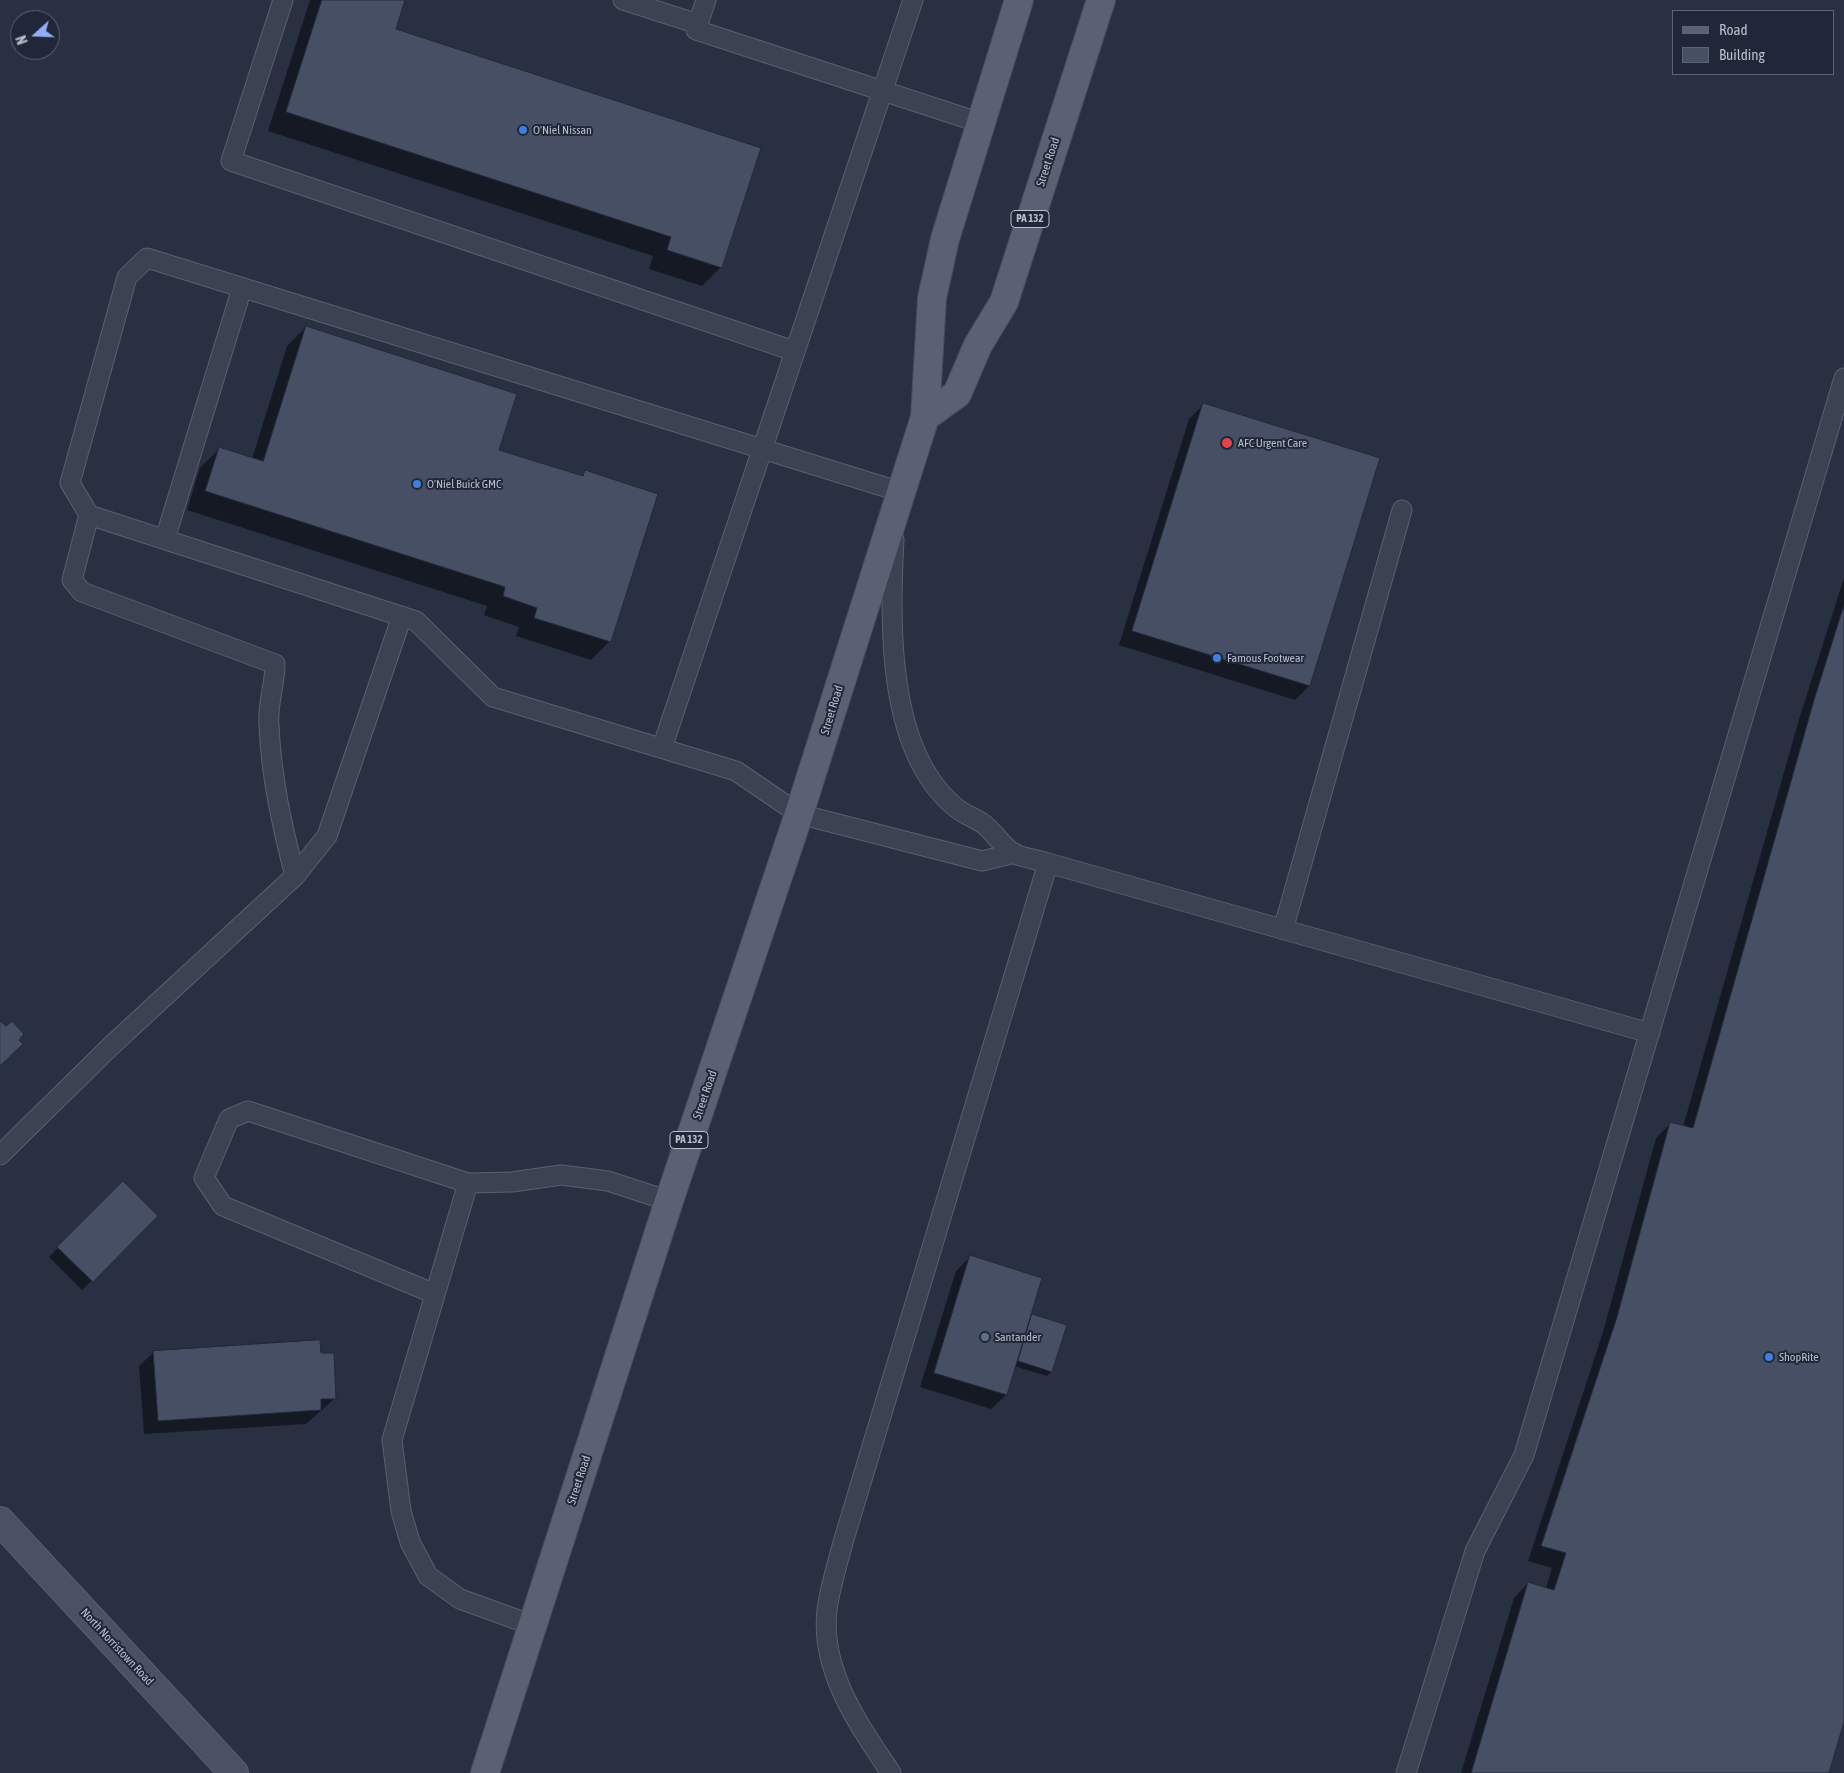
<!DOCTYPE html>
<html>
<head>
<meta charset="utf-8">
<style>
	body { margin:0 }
	#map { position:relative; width:1844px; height:1773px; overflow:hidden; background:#283042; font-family:"Asap Condensed",sans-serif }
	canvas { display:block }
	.legend { position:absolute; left:1672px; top:10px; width:162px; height:65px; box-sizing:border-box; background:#202738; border:1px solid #5d6373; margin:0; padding:6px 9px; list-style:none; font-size:15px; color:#b9becc }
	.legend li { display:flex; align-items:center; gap:10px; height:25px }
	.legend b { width:25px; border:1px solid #5d6373 }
	.north { position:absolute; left:10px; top:10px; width:50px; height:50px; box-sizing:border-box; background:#202738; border:1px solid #5d6373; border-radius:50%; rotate:250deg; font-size:14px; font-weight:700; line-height:20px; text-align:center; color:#b9becc }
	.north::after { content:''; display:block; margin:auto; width:18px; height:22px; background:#94adf6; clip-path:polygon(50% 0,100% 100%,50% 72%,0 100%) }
</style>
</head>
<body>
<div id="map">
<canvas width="1844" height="1773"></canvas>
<ul class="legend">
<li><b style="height:6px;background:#5a6172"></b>Road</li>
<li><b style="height:14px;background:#474f64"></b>Building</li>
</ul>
<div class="north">N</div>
</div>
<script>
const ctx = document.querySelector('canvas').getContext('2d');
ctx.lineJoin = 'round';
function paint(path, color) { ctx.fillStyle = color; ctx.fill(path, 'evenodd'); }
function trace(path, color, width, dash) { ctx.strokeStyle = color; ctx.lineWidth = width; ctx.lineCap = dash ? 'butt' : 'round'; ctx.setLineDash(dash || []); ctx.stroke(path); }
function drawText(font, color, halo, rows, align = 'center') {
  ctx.font = font + ' "Asap Condensed",sans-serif'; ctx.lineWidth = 4; ctx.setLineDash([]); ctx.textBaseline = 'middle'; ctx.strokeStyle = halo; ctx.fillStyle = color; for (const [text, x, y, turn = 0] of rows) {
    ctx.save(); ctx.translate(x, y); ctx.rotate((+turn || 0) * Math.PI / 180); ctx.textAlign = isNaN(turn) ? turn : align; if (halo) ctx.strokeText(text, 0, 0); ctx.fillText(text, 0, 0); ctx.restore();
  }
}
paint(new Path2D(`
	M 310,0 L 404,0 L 394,30 L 721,267 L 702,286 L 649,269 L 653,256 L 268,131 Z
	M 306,327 L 498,451 L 581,477 L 585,472 L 610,641 L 591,660 L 516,636 L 519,627 L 484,615 L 487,606 L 187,510 L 200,468 L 219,449 L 252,459 L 287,346 Z
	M 1204,404 L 1309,686 L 1295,700 L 1119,645 L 1189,419 Z
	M 1844,578 L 1844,1717 L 1828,1773 L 1461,1773 L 1514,1598 L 1528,1583 L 1546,1588 L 1552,1568 L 1528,1561 L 1603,1332 L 1656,1138 L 1670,1124 L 1683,1127 L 1800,716 Z
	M 123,1182 L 156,1216 L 82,1290 L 49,1257 Z
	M 970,1257 L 1029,1319 L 1032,1315 L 1051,1372 L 1047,1376 L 1014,1366 L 1006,1395 L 991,1409 L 920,1387 L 956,1271 Z
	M 154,1352 L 319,1355 L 335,1398 L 306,1424 L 144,1434 L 139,1366 Z`), '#0007');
const building = new Path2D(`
	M 322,0 L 405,0 L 396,29 L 761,148 L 722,268 L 667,250 L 671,237 L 286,112 Z
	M 306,326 L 517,394 L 499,450 L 583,476 L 585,470 L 658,494 L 611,642 L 534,618 L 537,608 L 503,596 L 505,587 L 205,491 L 219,447 L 263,461 Z
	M 1203,403 L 1380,458 L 1310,686 L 1132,631 Z
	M 1844,605 L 1844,1722 L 1829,1773 L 1471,1773 L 1528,1582 L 1554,1590 L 1566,1553 L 1541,1546 L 1617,1317 L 1670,1122 L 1693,1128 L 1814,700 Z
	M 0,1021 L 6,1026 L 12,1021 L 24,1034 L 19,1040 L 23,1044 L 0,1066 Z
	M 123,1181 L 158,1216 L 93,1282 L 57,1247 Z
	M 970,1255 L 1042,1278 L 1007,1395 L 934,1373 Z
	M 1032,1314 L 1067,1325 L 1052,1372 L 1018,1361 Z
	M 320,1340 L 321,1353 L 334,1353 L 336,1399 L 321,1399 L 321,1410 L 158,1421 L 153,1351 Z`);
paint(building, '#474f64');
trace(building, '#23293a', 1);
const lane = new Path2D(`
	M 283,0 L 231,161 L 794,351
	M 623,0 L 698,24
	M 706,0 L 696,30 L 981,123
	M 901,492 L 147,258 L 127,277 L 70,483 L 89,515 L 416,621 L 493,697 L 736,771 L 799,814 L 982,861 L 1015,853
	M 89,515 L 72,580 L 82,592 L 275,664 C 275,685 267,705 269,725 C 271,776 282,826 295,876
	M 165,539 L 242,288
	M 894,539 C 890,621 885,754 959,810 C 966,815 975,818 982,823 C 994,831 1002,847 1015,854 C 1025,858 1038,860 1048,863
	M 662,748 L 913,0
	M 1283,930 L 1402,510
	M 0,1155 L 112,1045 L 295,876 L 327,836 L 402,616
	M 435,1294 L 223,1206 L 204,1178 L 229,1119 L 248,1111 L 468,1183
	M 532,1625 L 460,1599 L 428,1576 L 410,1542 L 401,1511 L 392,1440 L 468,1183 L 512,1182 L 561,1175 L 608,1181 L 669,1201
	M 891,1773 C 859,1725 820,1671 827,1610 C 830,1586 838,1562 844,1539 L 1048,863 L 1650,1033
	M 1406,1773 L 1475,1551 L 1524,1455 L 1844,378`);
const secondary = new Path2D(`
	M 0,1521 L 234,1773`);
const primary = new Path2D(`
	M 925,417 L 957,394 L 978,345 L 1004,302 L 1101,0
	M 485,1773 L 669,1201 L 799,814 L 925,417 L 932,298 L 945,239 L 1019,0`);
trace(lane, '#5a606f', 21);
trace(secondary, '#5a606f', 30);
trace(primary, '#464b5b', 30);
trace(lane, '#3c4252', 19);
trace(secondary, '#4a5165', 28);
trace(primary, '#5a6172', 28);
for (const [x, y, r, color] of [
	[523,130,5,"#3f7fe0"],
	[1227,443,6,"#e0444e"],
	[417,484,5,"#3f7fe0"],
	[1217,658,5,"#3f7fe0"],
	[985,1337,5,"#5c6f8a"],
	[1769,1357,5,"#3f7fe0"]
]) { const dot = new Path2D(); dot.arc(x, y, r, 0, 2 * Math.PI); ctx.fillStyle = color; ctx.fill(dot); trace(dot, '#202738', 2); }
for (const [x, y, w] of [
	[1030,219,38],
	[689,1140,38]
]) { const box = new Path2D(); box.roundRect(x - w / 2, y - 8.5, w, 17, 4); ctx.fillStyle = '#202738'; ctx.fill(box); trace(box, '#b9becc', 1); }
drawText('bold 11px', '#b9becc', null, [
	["PA 132",1030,219],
	["PA 132",689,1140]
]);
drawText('12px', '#b9becc', '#202738', [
	["O'Niel Nissan",533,130],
	["AFC Urgent Care",1238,443],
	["O'Niel Buick GMC",427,484],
	["Famous Footwear",1227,658],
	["Santander",995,1337],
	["ShopRite",1779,1357]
], 'left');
drawText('12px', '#b9becc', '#202738', [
	["Street Road",1048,162,-72],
	["Street Road",832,710,-73],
	["Street Road",705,1095,-71],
	["Street Road",579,1480,-72],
	["North Norristown Road",117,1647,47]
]);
</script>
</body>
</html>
